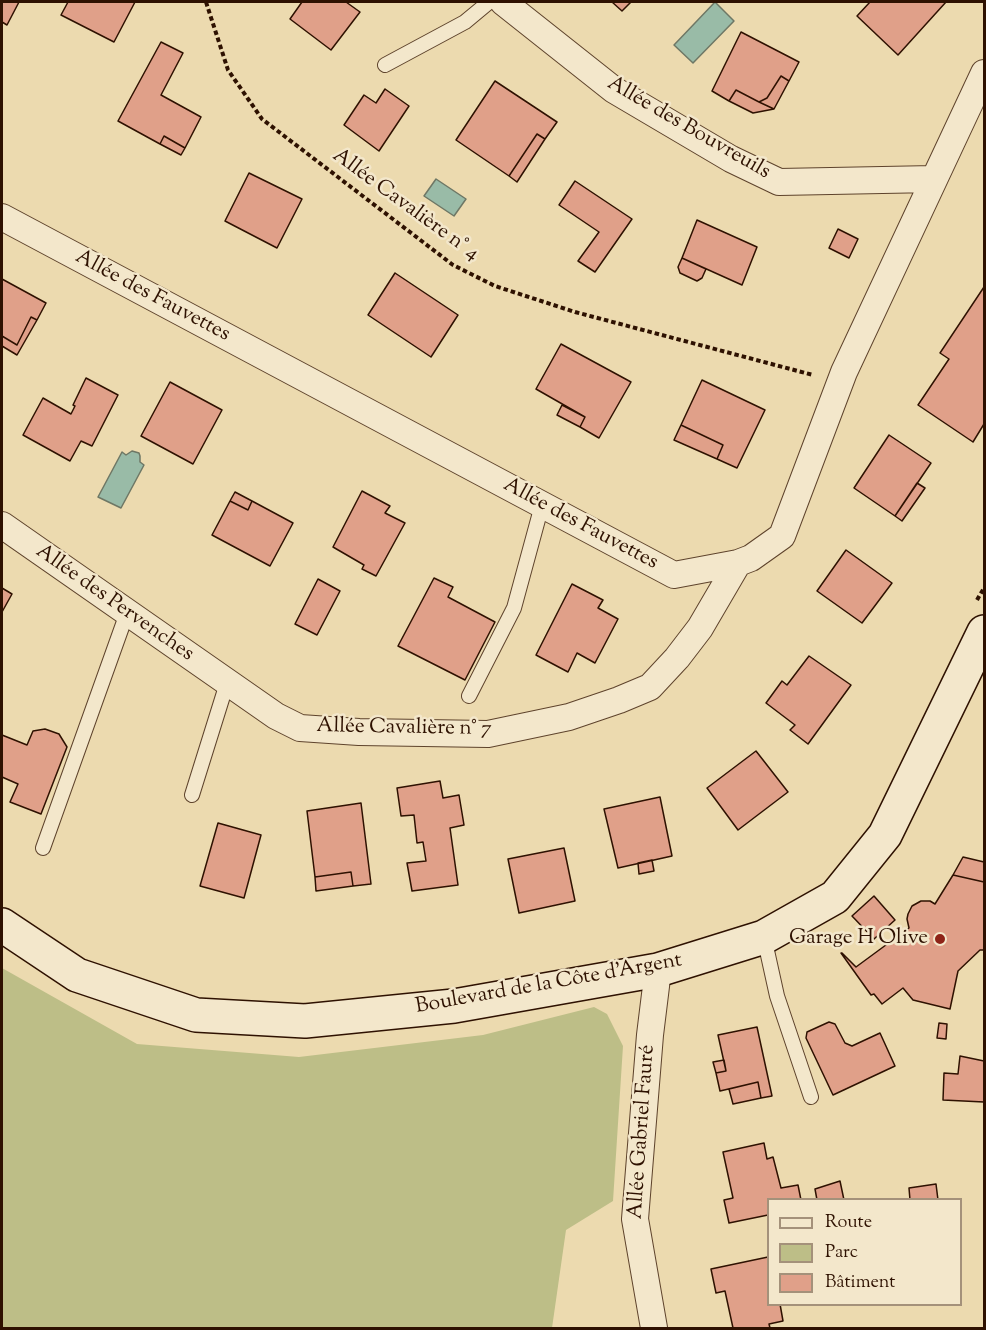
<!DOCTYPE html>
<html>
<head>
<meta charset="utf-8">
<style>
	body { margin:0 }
	#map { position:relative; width:986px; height:1330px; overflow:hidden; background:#ecdaaf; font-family:"Sorts Mill Goudy",serif }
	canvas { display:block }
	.frame { position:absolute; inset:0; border:3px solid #2e1101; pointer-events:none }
	.legend { position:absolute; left:767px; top:1198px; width:195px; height:108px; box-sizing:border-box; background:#f3e7cb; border:2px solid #a4917a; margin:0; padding:8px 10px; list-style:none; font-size:18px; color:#2e1101 }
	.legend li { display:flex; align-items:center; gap:12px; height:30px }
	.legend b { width:30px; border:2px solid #a4917a }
</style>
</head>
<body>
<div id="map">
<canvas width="986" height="1330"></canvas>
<div class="frame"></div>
<ul class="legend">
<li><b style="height:8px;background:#f3e7cb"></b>Route</li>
<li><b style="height:16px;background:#bdbe87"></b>Parc</li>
<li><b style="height:16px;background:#e0a089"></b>Bâtiment</li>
</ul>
</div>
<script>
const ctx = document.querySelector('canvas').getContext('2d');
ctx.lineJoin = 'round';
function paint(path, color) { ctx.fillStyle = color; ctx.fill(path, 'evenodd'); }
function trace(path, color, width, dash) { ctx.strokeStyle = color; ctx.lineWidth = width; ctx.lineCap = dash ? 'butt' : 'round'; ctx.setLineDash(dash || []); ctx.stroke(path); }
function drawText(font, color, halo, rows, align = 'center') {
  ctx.font = font + ' "Sorts Mill Goudy",serif'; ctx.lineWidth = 5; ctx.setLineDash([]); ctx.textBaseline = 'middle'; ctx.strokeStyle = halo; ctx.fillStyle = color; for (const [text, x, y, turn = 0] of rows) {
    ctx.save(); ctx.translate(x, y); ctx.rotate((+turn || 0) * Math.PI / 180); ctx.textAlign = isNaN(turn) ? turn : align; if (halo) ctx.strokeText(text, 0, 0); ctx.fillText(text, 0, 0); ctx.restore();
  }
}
paint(new Path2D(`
	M 2,968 L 137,1044 L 299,1057 L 483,1035 L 594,1007 L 607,1014 L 623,1046 L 613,1201 L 566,1230 L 552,1328 L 2,1328 Z`), '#bdbe87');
const water = new Path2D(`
	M 715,2 L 734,21 L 693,63 L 674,45 Z
	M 436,179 L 466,199 L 454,216 L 424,196 Z
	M 132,451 L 139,453 L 140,456 L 140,462 L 144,465 L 121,508 L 98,497 L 122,452 L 126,455 Z`);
paint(water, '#99bba7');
trace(water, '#6e7765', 1.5);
const building = new Path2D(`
	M 2,2 L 19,2 L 7,25 L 2,22 Z
	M 68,2 L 135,2 L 114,42 L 61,15 Z
	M 302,2 L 346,2 L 360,12 L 331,50 L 290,19 Z
	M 612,2 L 631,2 L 622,11 Z
	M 870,2 L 946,2 L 898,55 L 857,16 Z
	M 741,32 L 799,62 L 789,81 L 781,76 L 767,98 L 759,102 L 736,90 L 729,101 L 712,91 Z
	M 161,42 L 183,53 L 161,95 L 201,117 L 185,148 L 164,136 L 160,144 L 118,121 Z
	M 781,76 L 789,81 L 774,109 L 759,102 L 767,98 Z
	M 495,81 L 557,122 L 545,139 L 537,134 L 509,176 L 456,140 Z
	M 385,89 L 409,106 L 379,151 L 344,125 L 364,95 L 376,103 Z
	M 736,90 L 759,102 L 774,109 L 753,113 L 729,101 Z
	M 537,134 L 545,139 L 517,182 L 509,176 Z
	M 164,136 L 185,148 L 181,155 L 160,144 Z
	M 249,173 L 302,199 L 277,248 L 225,221 Z
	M 575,181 L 632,219 L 595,272 L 578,261 L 599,232 L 559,205 Z
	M 697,220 L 757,247 L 742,285 L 682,258 Z
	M 838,229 L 858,239 L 849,258 L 829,248 Z
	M 682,258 L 706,269 L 702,278 L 697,281 L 680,273 L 678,267 Z
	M 395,273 L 458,315 L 431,357 L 368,315 Z
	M 2,279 L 46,303 L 37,320 L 31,317 L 17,345 L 2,336 Z
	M 984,287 L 984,424 L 973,442 L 918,405 L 949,359 L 940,353 Z
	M 31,317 L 37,320 L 17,355 L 2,346 L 2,336 L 17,345 Z
	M 561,344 L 631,382 L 599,438 L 580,427 L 585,417 L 536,389 Z
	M 86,378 L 118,395 L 92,446 L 81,441 L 70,461 L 23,435 L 43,398 L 71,414 L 75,406 L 73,405 Z
	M 702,380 L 765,410 L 737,468 L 717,459 L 723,445 L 681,425 Z
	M 170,382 L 222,410 L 193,464 L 141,436 Z
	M 562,405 L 585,417 L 580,427 L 557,415 Z
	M 681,425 L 723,445 L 717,459 L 674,440 Z
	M 889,435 L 931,463 L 895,516 L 854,488 Z
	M 917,483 L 925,488 L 902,521 L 895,516 Z
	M 362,491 L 390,506 L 385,513 L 405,523 L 376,576 L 362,569 L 364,565 L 333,547 Z
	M 235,492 L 252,501 L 248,510 L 230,501 Z
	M 230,501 L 248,510 L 252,501 L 293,523 L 270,566 L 212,535 Z
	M 846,550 L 892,583 L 862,623 L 817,591 Z
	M 434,578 L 453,587 L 448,597 L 495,622 L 465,680 L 398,646 Z
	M 318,579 L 340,591 L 317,635 L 295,624 Z
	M 572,584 L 603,600 L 598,608 L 618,619 L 595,663 L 577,653 L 568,672 L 536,655 Z
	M 2,588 L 12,594 L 2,612 Z
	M 809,656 L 851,685 L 808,744 L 790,730 L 795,725 L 766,703 L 782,681 L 787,685 Z
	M 45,729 L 59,734 L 67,747 L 41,814 L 10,802 L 18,784 L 2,777 L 2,735 L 27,745 L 33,731 Z
	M 756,751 L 788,792 L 738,830 L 707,788 Z
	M 440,781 L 443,798 L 459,795 L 464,825 L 450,828 L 458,885 L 412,891 L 407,863 L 426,861 L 423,842 L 417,843 L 414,815 L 401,816 L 397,788 Z
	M 660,797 L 672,856 L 618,868 L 604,809 Z
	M 361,803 L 371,884 L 353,886 L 351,872 L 315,877 L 307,811 Z
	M 218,823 L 261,835 L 244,898 L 200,886 Z
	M 564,848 L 575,901 L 519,913 L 508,859 Z
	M 963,857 L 984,862 L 984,882 L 953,875 Z
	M 652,860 L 654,871 L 639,874 L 638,863 Z
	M 351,872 L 353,886 L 316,891 L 315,877 Z
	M 953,875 L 984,882 L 984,950 L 980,950 L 958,971 L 950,1009 L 913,1000 L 903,988 L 882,1004 L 874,994 L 871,995 L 841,953 L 842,953 L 856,967 L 909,928 L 907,919 L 908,914 L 912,906 L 921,901 L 930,901 L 935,904 Z
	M 874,896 L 895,920 L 874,939 L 852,916 Z
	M 829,1022 L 835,1024 L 845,1043 L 852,1046 L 880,1033 L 895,1066 L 833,1095 L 806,1038 L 807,1032 Z
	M 939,1023 L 947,1024 L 946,1039 L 937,1038 Z
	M 757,1027 L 772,1096 L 761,1098 L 758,1082 L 720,1091 L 716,1073 L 726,1071 L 718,1035 Z
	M 960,1056 L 984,1061 L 984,1102 L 943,1100 L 944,1073 L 958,1074 Z
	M 724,1060 L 726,1071 L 716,1073 L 713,1062 Z
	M 758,1082 L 761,1098 L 733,1104 L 729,1089 Z
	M 764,1143 L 767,1159 L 773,1157 L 781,1188 L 798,1185 L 801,1200 L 768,1200 L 768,1215 L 729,1223 L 724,1200 L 733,1198 L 723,1152 Z
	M 840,1181 L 844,1200 L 817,1200 L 815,1189 Z
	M 936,1184 L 938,1200 L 910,1200 L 909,1188 Z
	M 768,1257 L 768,1304 L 780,1304 L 783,1321 L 769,1324 L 770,1328 L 733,1328 L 725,1291 L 716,1293 L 711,1269 Z`);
paint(building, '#e0a089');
trace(building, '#2e1101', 1.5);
const lane = new Path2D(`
	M 385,65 L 465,22 L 489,2
	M 469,696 L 514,608 L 542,505
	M 192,795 L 227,683
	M 43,848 L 127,613
	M 764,937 L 777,996 L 811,1097`);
const street = new Path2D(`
	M 503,2 L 614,90 L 731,159 L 779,182 L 934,179
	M 2,217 L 674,575 L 738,563 L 751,558 L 782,536 L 844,372 L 984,73
	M 2,525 L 276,716 L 300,728 L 359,732 L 488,734 L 569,717 L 619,700 L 650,687 L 677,658 L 700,628 L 738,563
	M 654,1328 L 635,1219 L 650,1035 L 658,970`);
const secondary = new Path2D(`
	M 2,925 L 77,975 L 196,1015 L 305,1021 L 454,1006 L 658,970 L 764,937 L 835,897 L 885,835 L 984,632`);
trace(lane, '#5e432c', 16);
trace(street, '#5e432c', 28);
trace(secondary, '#2e1101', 36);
trace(new Path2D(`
	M 206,2 L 228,70 L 262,119 L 453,265 L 495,286 L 575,312 L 813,375
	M 977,600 L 984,588`), '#2e1101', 4, [4.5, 3]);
trace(lane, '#f3e7cb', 14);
trace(street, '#f3e7cb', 26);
trace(secondary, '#f3e7cb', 33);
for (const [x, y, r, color] of [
	[940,939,6,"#8f2418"]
]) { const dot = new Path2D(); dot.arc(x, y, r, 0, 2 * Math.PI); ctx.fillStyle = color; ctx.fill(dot); trace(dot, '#f3e7cb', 2); }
drawText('21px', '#2e1101', '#f3e7cb', [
	["Allée des Bouvreuils",688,129,30],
	["Allée Cavalière n° 4",405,206,36],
	["Allée des Fauvettes",152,297,28],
	["Allée des Fauvettes",580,525,28],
	["Allée des Pervenches",114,604,35],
	["Allée Cavalière n° 7",404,729,1],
	["Boulevard de la Côte d'Argent",549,985,-10],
	["Allée Gabriel Fauré",643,1132,-86]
]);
drawText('21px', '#2e1101', '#f3e7cb', [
	["Garage H Olive",928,939]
], 'right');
</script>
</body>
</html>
